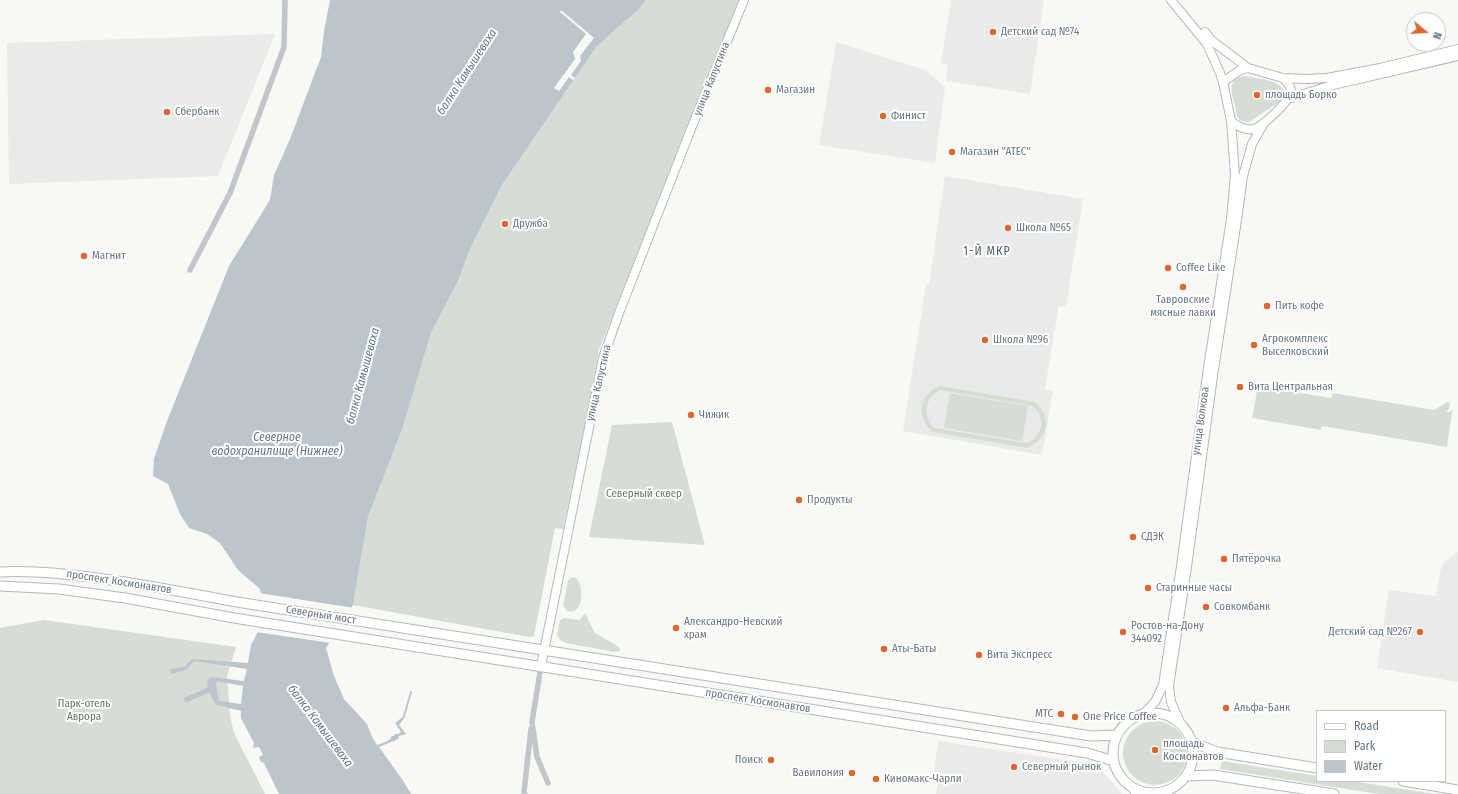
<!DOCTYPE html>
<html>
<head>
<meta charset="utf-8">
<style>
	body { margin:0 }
	#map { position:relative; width:1458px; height:794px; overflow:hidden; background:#f8f8f5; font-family:"Fira Sans Condensed",sans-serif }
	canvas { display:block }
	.legend { position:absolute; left:1316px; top:710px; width:130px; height:72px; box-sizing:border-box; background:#fff; border:1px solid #c3c8ce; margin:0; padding:5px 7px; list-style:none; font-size:12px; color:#687685 }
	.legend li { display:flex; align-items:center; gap:8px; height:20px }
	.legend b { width:20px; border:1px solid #c3c8ce }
	.north { position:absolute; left:1406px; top:12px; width:40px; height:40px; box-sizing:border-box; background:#fff; border:1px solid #c3c8ce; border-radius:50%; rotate:108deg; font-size:11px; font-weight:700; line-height:16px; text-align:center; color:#687685 }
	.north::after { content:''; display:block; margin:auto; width:14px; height:18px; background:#dd6731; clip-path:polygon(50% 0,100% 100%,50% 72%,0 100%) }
</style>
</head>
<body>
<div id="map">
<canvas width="1458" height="794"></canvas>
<ul class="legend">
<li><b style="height:5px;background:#fff"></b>Road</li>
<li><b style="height:11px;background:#d7ddd5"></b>Park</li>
<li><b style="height:11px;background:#bcc5cb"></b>Water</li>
</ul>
<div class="north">N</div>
</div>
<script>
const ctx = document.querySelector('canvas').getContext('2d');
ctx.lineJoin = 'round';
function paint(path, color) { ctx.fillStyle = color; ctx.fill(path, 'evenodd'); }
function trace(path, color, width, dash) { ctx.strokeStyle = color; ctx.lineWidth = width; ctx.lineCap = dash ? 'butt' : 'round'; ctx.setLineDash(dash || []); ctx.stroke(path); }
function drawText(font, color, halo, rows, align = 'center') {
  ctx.font = font + ' "Fira Sans Condensed",sans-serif'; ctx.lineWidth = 4; ctx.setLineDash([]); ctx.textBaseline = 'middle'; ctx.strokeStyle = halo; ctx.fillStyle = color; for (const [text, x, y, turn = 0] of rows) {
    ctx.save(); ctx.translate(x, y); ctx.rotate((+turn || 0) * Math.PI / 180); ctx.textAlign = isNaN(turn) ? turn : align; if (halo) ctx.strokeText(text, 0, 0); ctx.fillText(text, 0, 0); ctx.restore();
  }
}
paint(new Path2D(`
	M 951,0 L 1044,0 L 1030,94 L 946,81 L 948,65 L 941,64 Z
	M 275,34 L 218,176 L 9,184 L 7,43 Z
	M 836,42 L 925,70 L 945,87 L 935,163 L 819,145 Z
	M 945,176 L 1083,199 L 1066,307 L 1058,306 L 1058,309 L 1045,389 L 1053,391 L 1042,455 L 903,431 L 926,284 L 929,285 Z
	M 1458,552 L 1458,682 L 1377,668 L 1389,590 L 1436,596 L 1441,568 L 1444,562 Z
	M 938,741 L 1084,763 L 1103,772 L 1122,794 L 936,794 L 939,777 L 933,776 Z`), '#e9eae9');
paint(new Path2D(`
	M 646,0 L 739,0 L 599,350 L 585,426 L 563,529 L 555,528 L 534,636 L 529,637 L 353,605 L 368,517 L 403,427 L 431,333 L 458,281 L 470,249 L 502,185 L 597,46 L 639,9 Z
	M 1245,76 C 1258,79 1282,79 1285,94 L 1282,100 L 1249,122 C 1246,122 1243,122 1240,120 C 1236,117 1236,110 1235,105 C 1231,92 1227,78 1245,76 Z
	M 939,386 L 1035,402 C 1052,418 1049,438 1027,448 L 932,432 C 916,415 919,396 939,386 ZM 940,390 L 1033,406 C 1046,418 1043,436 1027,443 L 934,428 C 922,415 925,398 940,390 Z
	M 1258,386 L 1331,398 L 1333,393 L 1434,410 L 1448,402 L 1450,402 L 1449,409 L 1446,412 L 1449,412 L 1453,409 L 1452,413 L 1447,447 L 1322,426 L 1321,430 L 1252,418 Z
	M 950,393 L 1028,406 L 1022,441 L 944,428 Z
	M 672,422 L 705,545 L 589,537 L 612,425 Z
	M 575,577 C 585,584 584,619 566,610 L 563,605 L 568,581 L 570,578 Z
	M 585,613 L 595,633 L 619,647 L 620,651 L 614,652 L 566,643 L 560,640 L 557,635 L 560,620 L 564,618 L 580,620 Z
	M 44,620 L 236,647 L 227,676 L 230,716 L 234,733 L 265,794 L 0,794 L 0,628 Z
	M1123 753a32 32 0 1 1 64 0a32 32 0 1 1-64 0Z
	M 1222,761 L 1317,776 L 1317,781 L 1352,781 L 1435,794 L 1378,794 L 1220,769 Z`), '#d7ddd5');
paint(new Path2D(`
	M 330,0 L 646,0 L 639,9 L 597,46 L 502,185 L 470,249 L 458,281 L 431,333 L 403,427 L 368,517 L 353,605 L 326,648 L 334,676 L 344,699 L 367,724 L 373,739 L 377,745 C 383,743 390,741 392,736 L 394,736 L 395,734 L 398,734 L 401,732 L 395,723 L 404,716 L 405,717 L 399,725 L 406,734 L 399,736 L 398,740 L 396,739 L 394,742 L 393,741 L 379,747 L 402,779 L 411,794 L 279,794 L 264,763 L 261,762 L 259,757 L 263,755 L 259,747 L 253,748 L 254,743 L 241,718 L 241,711 L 217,705 L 214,702 L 210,692 L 185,703 L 184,698 L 208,687 L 207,681 L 211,677 L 244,681 L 247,669 L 194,661 L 186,670 L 171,674 L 170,669 L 184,667 L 192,659 L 248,663 L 251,645 L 266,616 L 260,589 L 238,570 L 220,543 L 207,534 L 189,528 L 180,514 L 168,484 L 153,476 L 154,459 L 167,421 L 229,266 L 270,200 L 274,175 L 290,139 L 321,57 L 324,31 ZM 217,681 L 243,686 L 241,704 L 219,701 L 216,684 Z`), '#bcc5cb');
paint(new Path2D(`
	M 561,10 L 594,38 L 580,56 L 581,61 L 571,75 L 575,78 L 573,80 L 569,77 L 559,91 L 554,88 L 575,59 L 573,52 L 586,34 L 560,12 Z
	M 259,593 L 354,608 L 331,643 L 256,632 L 264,615 Z`), '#f8f8f5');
trace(new Path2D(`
	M 404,716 L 411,692`), '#bcc5cb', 2);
const secondary = new Path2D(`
	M 1205,32 L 1211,40 L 1248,68
	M 1223,82 L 1240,70 L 1248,68 L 1283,78 L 1307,79 L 1327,78 L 1380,68 L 1458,49
	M 1288,99 L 1329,86 L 1458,56
	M 1231,121 C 1237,126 1245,131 1254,129 C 1263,126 1291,100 1291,91 C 1291,86 1287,82 1283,78
	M 541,666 L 603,358 L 619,313 L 691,129 L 744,0
	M 1143,714 L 1155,702 L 1163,685 L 1181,566 L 1207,375 L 1231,219 L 1235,175 L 1231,121 L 1223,82 L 1220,73 L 1207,44 L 1171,0
	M 1180,722 L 1171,702 L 1169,686 L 1187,567 L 1213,376 L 1237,220 L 1243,176 L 1252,144 L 1264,123
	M 1131,786 L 1136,794
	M 1163,794 L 1165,791`);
const primary = new Path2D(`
	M 0,572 C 35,570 69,574 104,579 C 148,585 193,594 237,602 L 1091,736 L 1117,735
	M 0,586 L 59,589 L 125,598 L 234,618 L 1087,753 L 1114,761
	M1113 753a40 40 0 1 1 80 0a40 40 0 1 1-80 0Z
	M 1192,742 L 1217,752 L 1317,768
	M 1186,776 L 1213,775 L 1334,794
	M 1403,781 L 1458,790`);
trace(secondary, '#b4b9be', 10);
trace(primary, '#b5b9bd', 11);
trace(new Path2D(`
	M 190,270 L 230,193 L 284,47 L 285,0
	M 541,666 L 532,722 L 537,757 L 548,783
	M 525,794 L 524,792 L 531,729`), '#c2c5c9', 5.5);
trace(secondary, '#fff', 8);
trace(primary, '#fff', 9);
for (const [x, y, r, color] of [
	[993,32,4,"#dd6731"],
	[768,90,4,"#dd6731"],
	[1257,95,4,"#dd6731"],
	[167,112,4,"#dd6731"],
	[883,116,4,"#dd6731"],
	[952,152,4,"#dd6731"],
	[505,224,4,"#dd6731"],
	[1008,228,4,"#dd6731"],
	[84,256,4,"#dd6731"],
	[1168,268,4,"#dd6731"],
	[1183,287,4,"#dd6731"],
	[1267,306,4,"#dd6731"],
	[985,340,4,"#dd6731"],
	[1254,345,4,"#dd6731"],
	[1240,387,4,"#dd6731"],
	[691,415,4,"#dd6731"],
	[799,500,4,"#dd6731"],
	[1133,537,4,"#dd6731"],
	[1224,559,4,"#dd6731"],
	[1148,588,4,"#dd6731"],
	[1206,607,4,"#dd6731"],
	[676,628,4,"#dd6731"],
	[1123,632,4,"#dd6731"],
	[1420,632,4,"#dd6731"],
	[884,649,4,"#dd6731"],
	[979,655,4,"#dd6731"],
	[1226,708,4,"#dd6731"],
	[1061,714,4,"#dd6731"],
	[1075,717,4,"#dd6731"],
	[1155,750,4,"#dd6731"],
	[771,760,4,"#dd6731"],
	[1014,767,4,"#dd6731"],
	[852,773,4,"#dd6731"],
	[876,779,4,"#dd6731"]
]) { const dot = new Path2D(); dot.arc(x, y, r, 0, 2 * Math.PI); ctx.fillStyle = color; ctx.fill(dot); trace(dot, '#fff', 1.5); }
drawText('11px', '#687685', '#fff', [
	["Детский сад №74",1001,32],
	["Магазин",776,90],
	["площадь Борко",1265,95],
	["Сбербанк",175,112],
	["Финист",891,116],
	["Магазин \"АТЕС\"",960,152],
	["Дружба",513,224],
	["Школа №65",1016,228],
	["Магнит",92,256],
	["Coffee Like",1176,268],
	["Тавровские",1183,300,"center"],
	["мясные лавки",1183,313,"center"],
	["Пить кофе",1275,306],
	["Агрокомплекс",1262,339],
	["Выселковский",1262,352],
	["Школа №96",993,340],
	["Вита Центральная",1248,387],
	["Чижик",699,415],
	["Продукты",807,500],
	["СДЭК",1141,537],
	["Пятёрочка",1232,559],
	["Старинные часы",1156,588],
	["Совкомбанк",1214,607],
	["Александро-Невский",684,622],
	["храм",684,635],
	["Ростов-на-Дону",1131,626],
	["344092",1131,639],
	["Детский сад №267",1412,632,"right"],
	["Аты-Баты",892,649],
	["Вита Экспресс",987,655],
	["Альфа-Банк",1234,708],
	["МТС",1053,714,"right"],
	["One Price Coffee",1083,717],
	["площадь",1163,744],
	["Космонавтов",1163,757],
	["Поиск",763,760,"right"],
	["Северный рынок",1022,767],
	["Вавилония",844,773,"right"],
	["Киномакс-Чарли",884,779]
], 'left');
drawText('11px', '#687685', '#fff', [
	["улица Капустина",712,79,-68],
	["улица Капустина",599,383,-77],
	["улица Волкова",1201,421,-82],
	["проспект Космонавтов",119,582,9],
	["Северный мост",321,615,9],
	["проспект Космонавтов",758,701,9]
]);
drawText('11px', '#657863', '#fff', [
	["Северный сквер",644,494],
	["Парк-отель",84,704],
	["Аврора",84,717]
]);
drawText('italic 12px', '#647781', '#fff', [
	["балка Камышеваха",467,72,-57],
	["балка Камышеваха",363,376,-75],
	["Северное",277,438],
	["водохранилище (Нижнее)",277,452],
	["балка Камышеваха",320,726,53]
]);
ctx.letterSpacing = '1px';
drawText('12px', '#56606b', '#fff', [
	["1-Й МКР",987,252]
]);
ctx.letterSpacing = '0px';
</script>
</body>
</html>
